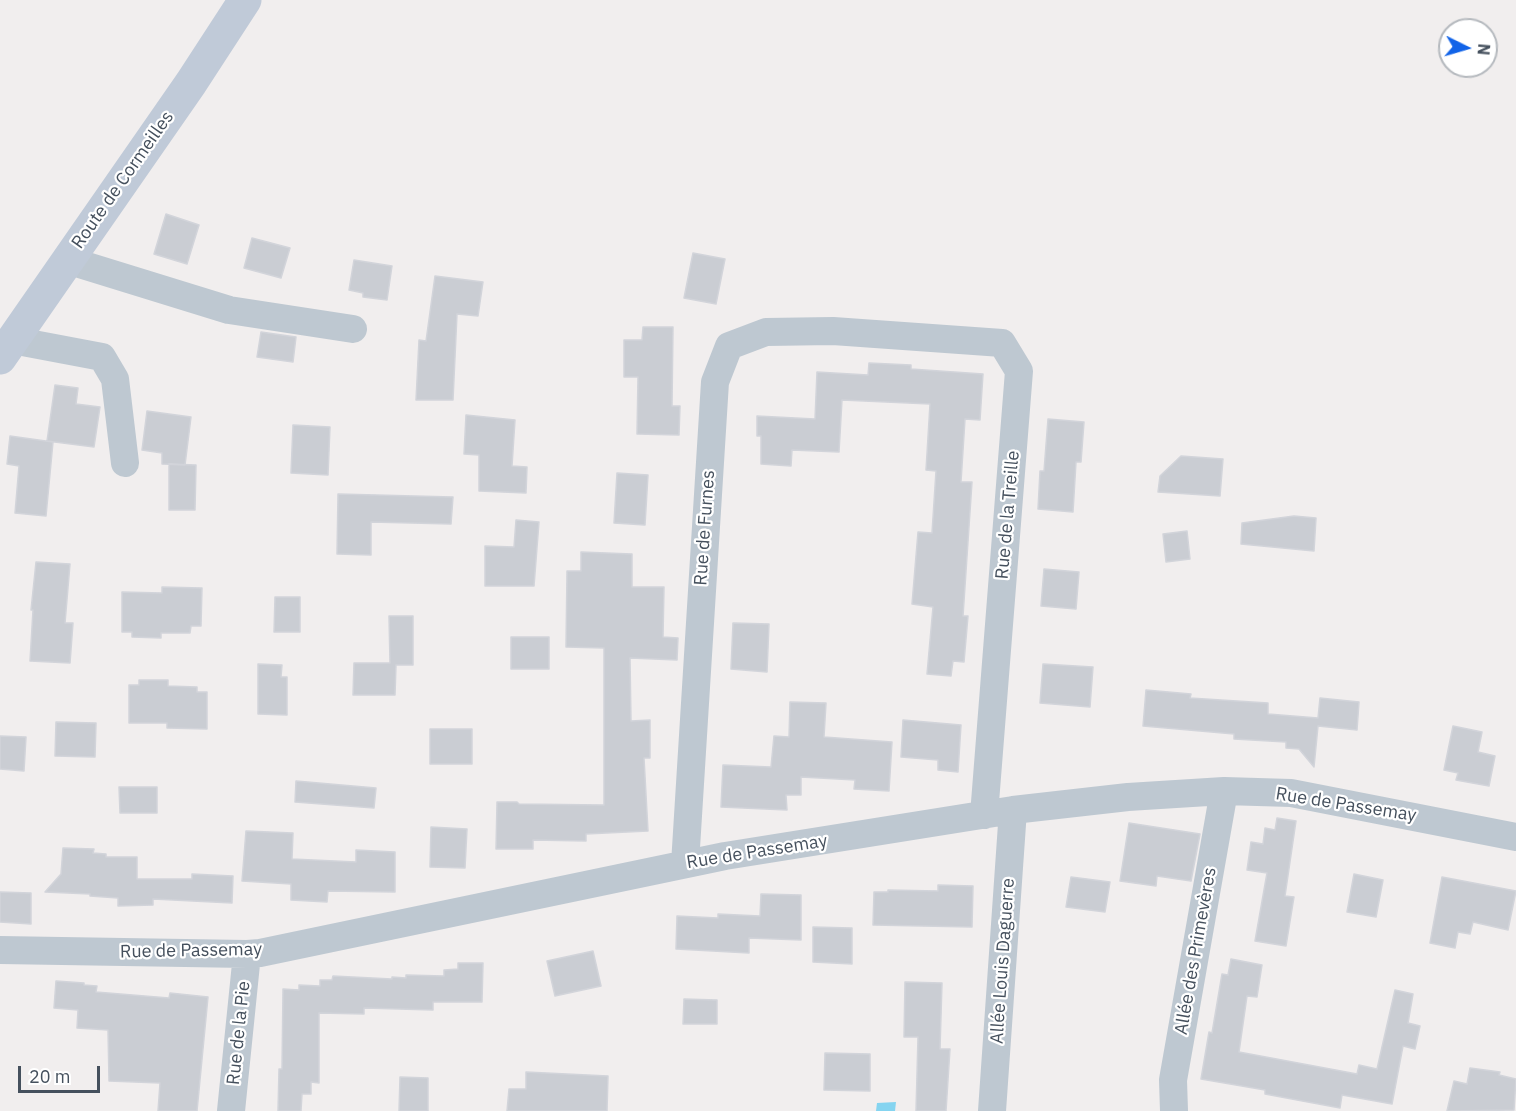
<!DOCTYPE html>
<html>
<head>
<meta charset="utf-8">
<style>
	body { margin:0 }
	#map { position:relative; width:1516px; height:1111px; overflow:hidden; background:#f1eeee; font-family:"IBM Plex Sans",sans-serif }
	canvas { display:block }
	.north { position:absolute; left:1438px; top:18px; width:60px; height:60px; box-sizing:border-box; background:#fff; border:2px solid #b5b9be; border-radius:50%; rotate:95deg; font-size:16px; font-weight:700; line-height:24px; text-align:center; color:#45505d }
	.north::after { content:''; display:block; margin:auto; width:21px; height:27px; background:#1163e8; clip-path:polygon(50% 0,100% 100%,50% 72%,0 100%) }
	.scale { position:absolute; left:18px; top:1066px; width:82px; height:27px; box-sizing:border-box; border:3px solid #45505d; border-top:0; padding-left:8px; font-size:18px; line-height:21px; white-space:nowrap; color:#45505d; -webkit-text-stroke:4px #fff; paint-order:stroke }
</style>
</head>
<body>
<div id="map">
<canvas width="1516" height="1111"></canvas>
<div class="north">N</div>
<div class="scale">20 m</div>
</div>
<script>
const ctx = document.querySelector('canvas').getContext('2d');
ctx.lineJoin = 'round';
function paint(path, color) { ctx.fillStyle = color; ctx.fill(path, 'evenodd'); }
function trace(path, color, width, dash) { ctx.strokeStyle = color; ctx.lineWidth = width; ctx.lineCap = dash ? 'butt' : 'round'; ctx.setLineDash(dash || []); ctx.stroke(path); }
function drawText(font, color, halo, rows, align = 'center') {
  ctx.font = font + ' "IBM Plex Sans",sans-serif'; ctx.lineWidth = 4.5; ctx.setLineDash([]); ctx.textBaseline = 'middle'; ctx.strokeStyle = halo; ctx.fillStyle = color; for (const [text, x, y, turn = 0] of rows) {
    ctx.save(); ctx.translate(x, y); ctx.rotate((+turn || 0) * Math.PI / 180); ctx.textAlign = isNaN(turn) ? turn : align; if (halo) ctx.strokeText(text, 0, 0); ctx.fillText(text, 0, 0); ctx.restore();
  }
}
paint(new Path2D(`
	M 896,1102 L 895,1111 L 876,1111 L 877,1103 Z`), '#85d4f0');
const building = new Path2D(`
	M 166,214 L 199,225 L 187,264 L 154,254 Z
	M 252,238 L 290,248 L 281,278 L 244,268 Z
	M 693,253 L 725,259 L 716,304 L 684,298 Z
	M 354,260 L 392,266 L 387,300 L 363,297 L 363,293 L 349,290 Z
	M 435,276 L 483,282 L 478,316 L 457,314 L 453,400 L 416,400 L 419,340 L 426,341 Z
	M 643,327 L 673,327 L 672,406 L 680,406 L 679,435 L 637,434 L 638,377 L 624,377 L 624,340 L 642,340 Z
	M 261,332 L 296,337 L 293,362 L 257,357 Z
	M 869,363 L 911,365 L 911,369 L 983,374 L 980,420 L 965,419 L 961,482 L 972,482 L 963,616 L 968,616 L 964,662 L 953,661 L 951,676 L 927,674 L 933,607 L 912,604 L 918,532 L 932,533 L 936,471 L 926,470 L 930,404 L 842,400 L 839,452 L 792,450 L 791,466 L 761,464 L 761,436 L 757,436 L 757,416 L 815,419 L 817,372 L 868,375 Z
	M 55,385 L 78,388 L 76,404 L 100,407 L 94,447 L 47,441 Z
	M 147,411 L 191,417 L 185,465 L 162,464 L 162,453 L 142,450 Z
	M 466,415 L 515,420 L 512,466 L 527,467 L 526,493 L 479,491 L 479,455 L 464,454 Z
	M 1048,419 L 1084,422 L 1081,462 L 1076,462 L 1073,512 L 1038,509 L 1040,471 L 1044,471 Z
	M 293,425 L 330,427 L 328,475 L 291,473 Z
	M 10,436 L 53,442 L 46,516 L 15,513 L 19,466 L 7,464 Z
	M 1181,456 L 1223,459 L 1220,496 L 1158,492 L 1160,476 Z
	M 169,464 L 196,465 L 195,510 L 169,510 Z
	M 617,473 L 648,475 L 645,525 L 614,523 Z
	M 338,494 L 453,497 L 451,524 L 371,522 L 371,555 L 337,554 Z
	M 1294,516 L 1316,518 L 1314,551 L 1241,544 L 1242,523 Z
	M 516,520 L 539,522 L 534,586 L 485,586 L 485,546 L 514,547 Z
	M 1187,531 L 1190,559 L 1166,562 L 1163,534 Z
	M 581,552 L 632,554 L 632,587 L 664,587 L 663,637 L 678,638 L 677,660 L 630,658 L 631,721 L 650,720 L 650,758 L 644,758 L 648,831 L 586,834 L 586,841 L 533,840 L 533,849 L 496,849 L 497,802 L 517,802 L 519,804 L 604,805 L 604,648 L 566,647 L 567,571 L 581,571 Z
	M 36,562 L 70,564 L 65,623 L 73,623 L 70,663 L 30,661 L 33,610 L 31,610 Z
	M 1044,569 L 1079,572 L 1076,609 L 1041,606 Z
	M 162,587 L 202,588 L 201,626 L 191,626 L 190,633 L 161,633 L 161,638 L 132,637 L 132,632 L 122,632 L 122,592 L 162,593 Z
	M 275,597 L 300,597 L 300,632 L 274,632 Z
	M 389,616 L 413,616 L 413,665 L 396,665 L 395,695 L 353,695 L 354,663 L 390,663 Z
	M 733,623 L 769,624 L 767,672 L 731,669 Z
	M 511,637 L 549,637 L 549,669 L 511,669 Z
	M 258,664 L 282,665 L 281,677 L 287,677 L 287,715 L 258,714 Z
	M 1043,664 L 1093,667 L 1090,707 L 1040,703 Z
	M 139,680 L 168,680 L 168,686 L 197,687 L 197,692 L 207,692 L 207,729 L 167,728 L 167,723 L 129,723 L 129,685 L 139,685 Z
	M 1146,690 L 1191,694 L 1190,698 L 1268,703 L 1268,714 L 1318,718 L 1320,698 L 1359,702 L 1357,730 L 1318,726 L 1314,767 L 1299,749 L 1286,748 L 1286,742 L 1234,739 L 1234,734 L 1143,726 Z
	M 790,702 L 826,703 L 824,737 L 892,742 L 889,791 L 854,789 L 855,780 L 801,777 L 801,795 L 786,795 L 787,810 L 721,807 L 723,765 L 771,767 L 774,736 L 789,737 Z
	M 903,720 L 961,725 L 958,772 L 938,770 L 938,760 L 901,757 Z
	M 56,722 L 96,723 L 95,757 L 55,756 Z
	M 1453,726 L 1482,732 L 1478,752 L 1495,756 L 1489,786 L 1456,780 L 1458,773 L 1444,770 Z
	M 430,729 L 472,729 L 472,764 L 430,764 Z
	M 0,736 L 26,737 L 24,771 L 0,769 Z
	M 296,781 L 376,788 L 374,808 L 295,802 Z
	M 119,787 L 157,787 L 157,813 L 120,813 Z
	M 1277,818 L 1296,821 L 1285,896 L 1294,897 L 1286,946 L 1255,941 L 1267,873 L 1247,870 L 1251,842 L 1263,844 L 1265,828 L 1275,830 Z
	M 1129,823 L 1200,834 L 1191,881 L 1157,876 L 1156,886 L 1120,881 Z
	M 431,827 L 467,829 L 465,868 L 430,867 Z
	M 246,831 L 293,833 L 292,859 L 356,862 L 356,850 L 395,852 L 395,892 L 328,891 L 327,902 L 291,900 L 291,884 L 242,881 Z
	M 63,848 L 94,849 L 93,853 L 106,854 L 106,857 L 137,857 L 137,879 L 192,879 L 192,874 L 233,876 L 232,903 L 153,899 L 153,905 L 118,906 L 118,898 L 90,896 L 90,894 L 45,892 L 61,874 Z
	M 1354,874 L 1383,880 L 1376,917 L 1347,912 Z
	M 1071,877 L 1110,882 L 1105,912 L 1066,907 Z
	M 1442,877 L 1516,891 L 1508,930 L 1473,922 L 1470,934 L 1458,932 L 1455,948 L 1430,943 Z
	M 938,885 L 973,886 L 972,927 L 873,925 L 874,892 L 888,892 L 888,890 L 938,891 Z
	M 0,892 L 31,893 L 31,924 L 0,922 Z
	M 761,894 L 801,895 L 801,940 L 749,938 L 749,953 L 676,949 L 677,916 L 718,918 L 718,914 L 760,916 Z
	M 813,927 L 852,928 L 852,964 L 813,962 Z
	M 593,951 L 601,986 L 555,996 L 547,961 Z
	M 1231,959 L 1262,965 L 1257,997 L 1247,996 L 1239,1052 L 1357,1074 L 1359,1065 L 1377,1069 L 1395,990 L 1413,994 L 1408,1023 L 1420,1026 L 1415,1049 L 1403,1046 L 1392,1104 L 1342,1095 L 1340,1108 L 1265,1094 L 1265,1090 L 1201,1079 L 1209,1032 L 1212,1033 L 1222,974 L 1228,975 Z
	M 458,963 L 483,963 L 482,1002 L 433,1002 L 433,1010 L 364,1008 L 364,1014 L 319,1013 L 319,1083 L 311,1082 L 311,1094 L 302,1094 L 301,1111 L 278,1111 L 279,1069 L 282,1069 L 283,989 L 299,990 L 299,985 L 320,986 L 320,980 L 332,980 L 333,976 L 392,979 L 392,977 L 406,978 L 406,975 L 444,976 L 444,970 L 458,969 Z
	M 56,981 L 84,983 L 84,985 L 97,986 L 96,992 L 169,998 L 170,993 L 208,997 L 197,1111 L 158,1111 L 160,1083 L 109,1081 L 108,1030 L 77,1028 L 78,1010 L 54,1008 Z
	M 905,982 L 942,983 L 940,1049 L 950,1049 L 946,1111 L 916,1111 L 918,1037 L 904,1037 Z
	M 684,999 L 717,1000 L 717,1024 L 683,1024 Z
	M 825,1053 L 870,1054 L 870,1091 L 824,1090 Z
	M 1470,1068 L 1500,1072 L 1499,1075 L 1516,1079 L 1514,1110 L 1447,1111 L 1454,1081 L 1467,1084 Z
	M 526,1072 L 608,1076 L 607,1111 L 507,1111 L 509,1089 L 526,1089 Z
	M 400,1077 L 428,1078 L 428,1111 L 399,1111 Z`);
paint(building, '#cacdd3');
trace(building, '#d2d4da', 1.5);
trace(new Path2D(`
	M 67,260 L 229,310 L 353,329
	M 12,340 L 102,357 L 115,379 L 125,463
	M 685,864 L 715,382 L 729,346 L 766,332 L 833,331 L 1002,343 L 1019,371 L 984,815
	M 0,950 L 247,954 L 260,953 L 725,856 L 1013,810 L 1128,797 L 1224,791 L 1291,793 L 1516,837
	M 231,1111 L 247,954
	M 992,1111 L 1013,810
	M 1174,1111 L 1173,1080 L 1224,791`), '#bec8d1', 28);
trace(new Path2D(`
	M 0,358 L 191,83 L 245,0`), '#c0cad8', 33);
drawText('18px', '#45505d', '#fff', [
	["Route de Cormeilles",123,180,-55],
	["Rue de la Treille",1008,515,-85],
	["Rue de Furnes",705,528,-86],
	["Rue de Passemay",1346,805,9],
	["Rue de Passemay",757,852,-9],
	["Rue de Passemay",191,951,-1],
	["Allée des Primevères",1196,951,-80],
	["Allée Louis Daguerre",1003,961,-86],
	["Rue de la Pie",239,1033,-84]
]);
</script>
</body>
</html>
